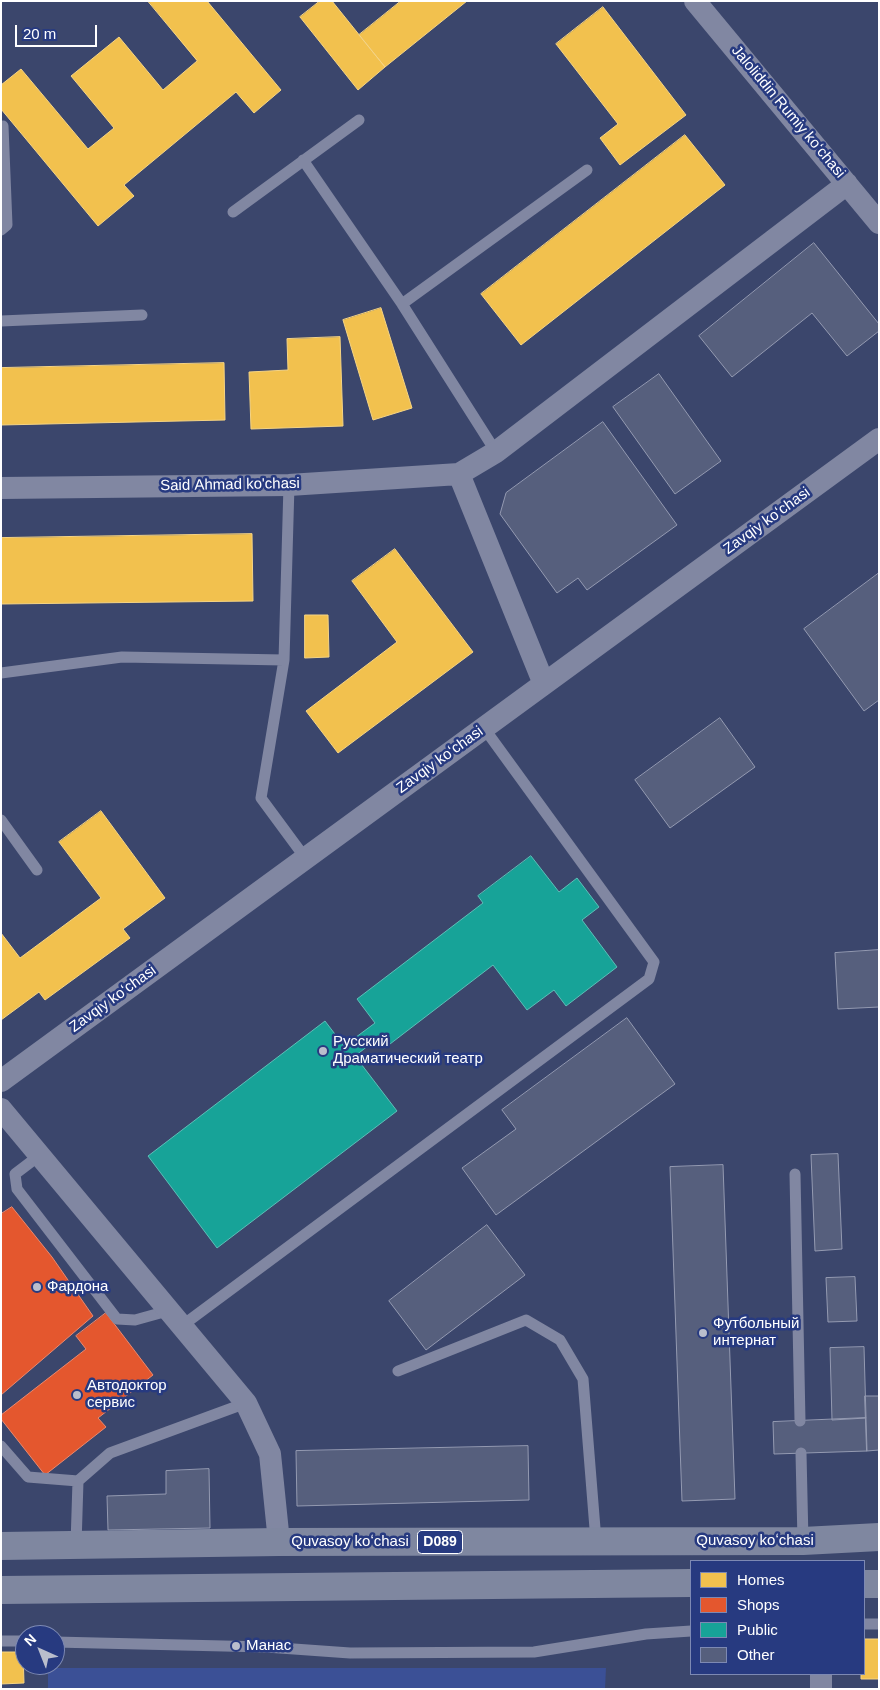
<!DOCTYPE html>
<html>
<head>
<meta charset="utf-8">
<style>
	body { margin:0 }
	#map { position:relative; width:880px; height:1690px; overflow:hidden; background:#3b466c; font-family:Helvetica,sans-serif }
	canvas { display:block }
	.frame { position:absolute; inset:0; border:2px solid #fff; pointer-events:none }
	.legend { position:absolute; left:690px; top:1560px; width:175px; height:115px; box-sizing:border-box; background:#273a80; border:1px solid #7d89b3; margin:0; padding:6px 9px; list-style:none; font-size:15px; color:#fff }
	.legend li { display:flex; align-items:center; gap:10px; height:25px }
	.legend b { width:25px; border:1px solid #7d89b3 }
	.north { position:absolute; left:15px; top:1625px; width:50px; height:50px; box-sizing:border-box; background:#273a80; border:1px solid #7d89b3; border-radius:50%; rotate:316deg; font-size:14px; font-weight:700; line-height:20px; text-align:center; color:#fff }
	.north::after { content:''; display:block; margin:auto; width:18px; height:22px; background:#babecc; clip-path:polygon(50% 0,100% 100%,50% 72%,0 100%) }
	.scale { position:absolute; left:15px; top:25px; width:82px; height:22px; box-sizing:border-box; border:2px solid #fff; border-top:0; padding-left:6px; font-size:15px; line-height:18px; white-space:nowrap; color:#fff; -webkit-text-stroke:4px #273a80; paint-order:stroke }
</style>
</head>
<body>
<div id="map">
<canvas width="880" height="1690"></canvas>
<div class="frame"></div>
<ul class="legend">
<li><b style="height:14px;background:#f2c14e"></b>Homes</li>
<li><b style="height:14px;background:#e4572e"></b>Shops</li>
<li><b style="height:14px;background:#17a398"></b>Public</li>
<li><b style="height:14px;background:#565f7d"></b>Other</li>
</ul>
<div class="north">N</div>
<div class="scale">20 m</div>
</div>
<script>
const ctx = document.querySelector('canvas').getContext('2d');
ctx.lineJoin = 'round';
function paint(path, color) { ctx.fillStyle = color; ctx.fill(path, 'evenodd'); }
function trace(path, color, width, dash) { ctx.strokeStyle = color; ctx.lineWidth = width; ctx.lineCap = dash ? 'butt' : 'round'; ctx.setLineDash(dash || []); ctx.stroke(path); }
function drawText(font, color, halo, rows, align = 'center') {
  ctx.font = font + ' Helvetica,sans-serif'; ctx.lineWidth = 5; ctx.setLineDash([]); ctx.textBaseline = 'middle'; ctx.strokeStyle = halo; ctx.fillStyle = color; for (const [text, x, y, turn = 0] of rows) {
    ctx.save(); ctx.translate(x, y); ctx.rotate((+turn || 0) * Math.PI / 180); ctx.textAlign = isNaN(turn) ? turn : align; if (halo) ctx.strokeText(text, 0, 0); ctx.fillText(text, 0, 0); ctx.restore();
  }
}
paint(new Path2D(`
	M 48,1668 L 606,1668 L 605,1689 L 48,1689 Z`), '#3b5096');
const homes = new Path2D(`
	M 148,1 L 207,1 L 281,90 L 254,113 L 236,92 L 124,185 L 134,196 L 98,226 L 1,109 L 1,85 L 21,69 L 88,149 L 114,128 L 71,76 L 119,37 L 163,90 L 197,61 Z
	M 320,1 L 332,1 L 385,67 L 358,90 L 300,17 Z
	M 401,1 L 467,1 L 385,67 L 359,35 Z
	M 603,7 L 686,115 L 620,165 L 600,138 L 618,124 L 556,44 Z
	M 685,135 L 725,185 L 521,345 L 481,294 Z
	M 381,308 L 412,408 L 373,420 L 343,320 Z
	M 340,337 L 343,426 L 251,429 L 249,372 L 288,370 L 287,339 Z
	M 224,363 L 225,420 L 1,425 L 1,368 Z
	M 252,534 L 253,601 L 1,604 L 1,538 Z
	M 395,549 L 473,652 L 338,753 L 306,711 L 397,642 L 352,581 Z
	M 305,615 L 328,615 L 329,657 L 305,658 Z
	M 101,811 L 165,898 L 123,929 L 130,938 L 45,1000 L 39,992 L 1,1020 L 1,933 L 20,958 L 101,898 L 59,842 Z
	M 864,1639 L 879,1639 L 879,1679 L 861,1679 L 861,1674 L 864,1674 Z
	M 1,1652 L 23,1652 L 24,1683 L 1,1684 Z`);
paint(homes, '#f2c14e');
trace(homes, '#f6d483', 1);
const shops = new Path2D(`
	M 12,1207 L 52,1257 L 93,1316 L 1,1395 L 1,1214 Z
	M 106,1313 L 153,1375 L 98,1418 L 106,1427 L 45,1475 L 1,1419 L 1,1415 L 86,1349 L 76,1336 Z`);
paint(shops, '#e4572e');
trace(shops, '#ec896d', 1);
const public = new Path2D(`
	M 531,856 L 559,892 L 577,878 L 599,907 L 582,920 L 617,967 L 566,1006 L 554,990 L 527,1010 L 493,965 L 390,1044 L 382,1035 L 355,1056 L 397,1111 L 217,1248 L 148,1156 L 325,1021 L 344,1046 L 375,1023 L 357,999 L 483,903 L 478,896 Z`);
paint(public, '#17a398');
trace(public, '#5dbfb7', 1);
const building = new Path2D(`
	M 814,243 L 879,324 L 879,331 L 847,356 L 812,313 L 732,377 L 699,336 Z
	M 659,374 L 721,461 L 675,494 L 613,407 Z
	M 603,422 L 677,525 L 587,590 L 578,578 L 557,593 L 500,514 L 506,493 Z
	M 879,573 L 879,700 L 864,711 L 804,629 Z
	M 720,718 L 755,767 L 670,828 L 635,780 Z
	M 879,950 L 879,1007 L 838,1009 L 835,953 Z
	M 627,1018 L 675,1084 L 496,1215 L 462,1168 L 516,1129 L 502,1110 Z
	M 838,1154 L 842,1249 L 815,1251 L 811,1155 Z
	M 723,1165 L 735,1499 L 682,1501 L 670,1167 Z
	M 487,1225 L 525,1275 L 426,1350 L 389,1301 Z
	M 855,1277 L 857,1321 L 828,1322 L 826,1278 Z
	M 864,1347 L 866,1418 L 832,1420 L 830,1348 Z
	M 865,1396 L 879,1396 L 879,1450 L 867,1451 Z
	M 866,1418 L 867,1451 L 774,1454 L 773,1422 Z
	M 528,1446 L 529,1500 L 297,1506 L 296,1451 Z
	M 209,1469 L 210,1528 L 108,1530 L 107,1496 L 166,1494 L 166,1471 Z`);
paint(building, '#565f7d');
trace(building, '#949ab1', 1);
trace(new Path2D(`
	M 303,160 L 402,304 L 496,452
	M 233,212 L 359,120
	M 1,230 L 7,225 L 3,126
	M 402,304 L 587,170
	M 1,321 L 142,315
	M 289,485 L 284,660 L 261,798 L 306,859
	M 1,673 L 122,657 L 284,660
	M 1,820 L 37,870
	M 40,1155 L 15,1174 L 17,1189 L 117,1319 L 135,1320 L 171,1310
	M 795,1174 L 800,1421
	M 183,1325 L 649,979 L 654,962 L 484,728
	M 398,1371 L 526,1320 L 560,1340 L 583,1379 L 596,1541
	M 1,1446 L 28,1477 L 78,1481
	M 801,1453 L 803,1541
	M 76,1545 L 78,1481 L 110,1453 L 246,1403
	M 864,1624 L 879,1624
	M 1,1641 L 25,1641
	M 55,1642 L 266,1647 L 350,1653 L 534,1652 L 646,1634 L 691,1631`), '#8187a2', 11);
trace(new Path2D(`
	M 695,1 L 879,223
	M 459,474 L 544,684
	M 1,488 L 289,485 L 459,474 L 496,452 L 847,184
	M 1,1081 L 879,439
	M 1,1109 L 246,1403 L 270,1454 L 279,1542
	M 821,1674 L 821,1689`), '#8187a2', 22);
trace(new Path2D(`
	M 1,1546 L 279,1542 L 803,1541 L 879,1537
	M 864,1584 L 879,1584
	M 1,1590 L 691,1583`), '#7f87a0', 28);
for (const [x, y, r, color] of [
	[323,1051,5,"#babecc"],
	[37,1287,5,"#babecc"],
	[703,1333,5,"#babecc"],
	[77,1395,5,"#babecc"],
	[236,1646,5,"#babecc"]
]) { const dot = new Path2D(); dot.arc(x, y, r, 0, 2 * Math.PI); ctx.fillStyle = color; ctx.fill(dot); trace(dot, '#273a80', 2); }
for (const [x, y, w] of [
	[440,1542,45]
]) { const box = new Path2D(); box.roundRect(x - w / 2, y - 11.5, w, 23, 4); ctx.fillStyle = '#273a80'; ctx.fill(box); trace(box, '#fff', 1); }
drawText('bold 14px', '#fff', null, [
	["D089",440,1542]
]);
drawText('15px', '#fff', '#273a80', [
	["Jaloliddin Rumiy koʻchasi",788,112,50],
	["Said Ahmad ko'chasi",230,485,-1],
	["Zavqiy koʻchasi",767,521,-36],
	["Zavqiy koʻchasi",440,760,-36],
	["Zavqiy koʻchasi",113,999,-36],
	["Quvasoy koʻchasi",755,1541],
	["Quvasoy koʻchasi",350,1542]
]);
drawText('15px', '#fff', '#273a80', [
	["Русский",333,1042],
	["Драматический театр",333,1059],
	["Фардона",47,1287],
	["Футбольный",713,1324],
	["интернат",713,1341],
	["Автодоктор",87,1386],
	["сервис",87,1403],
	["Манас",246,1646]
], 'left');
</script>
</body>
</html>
